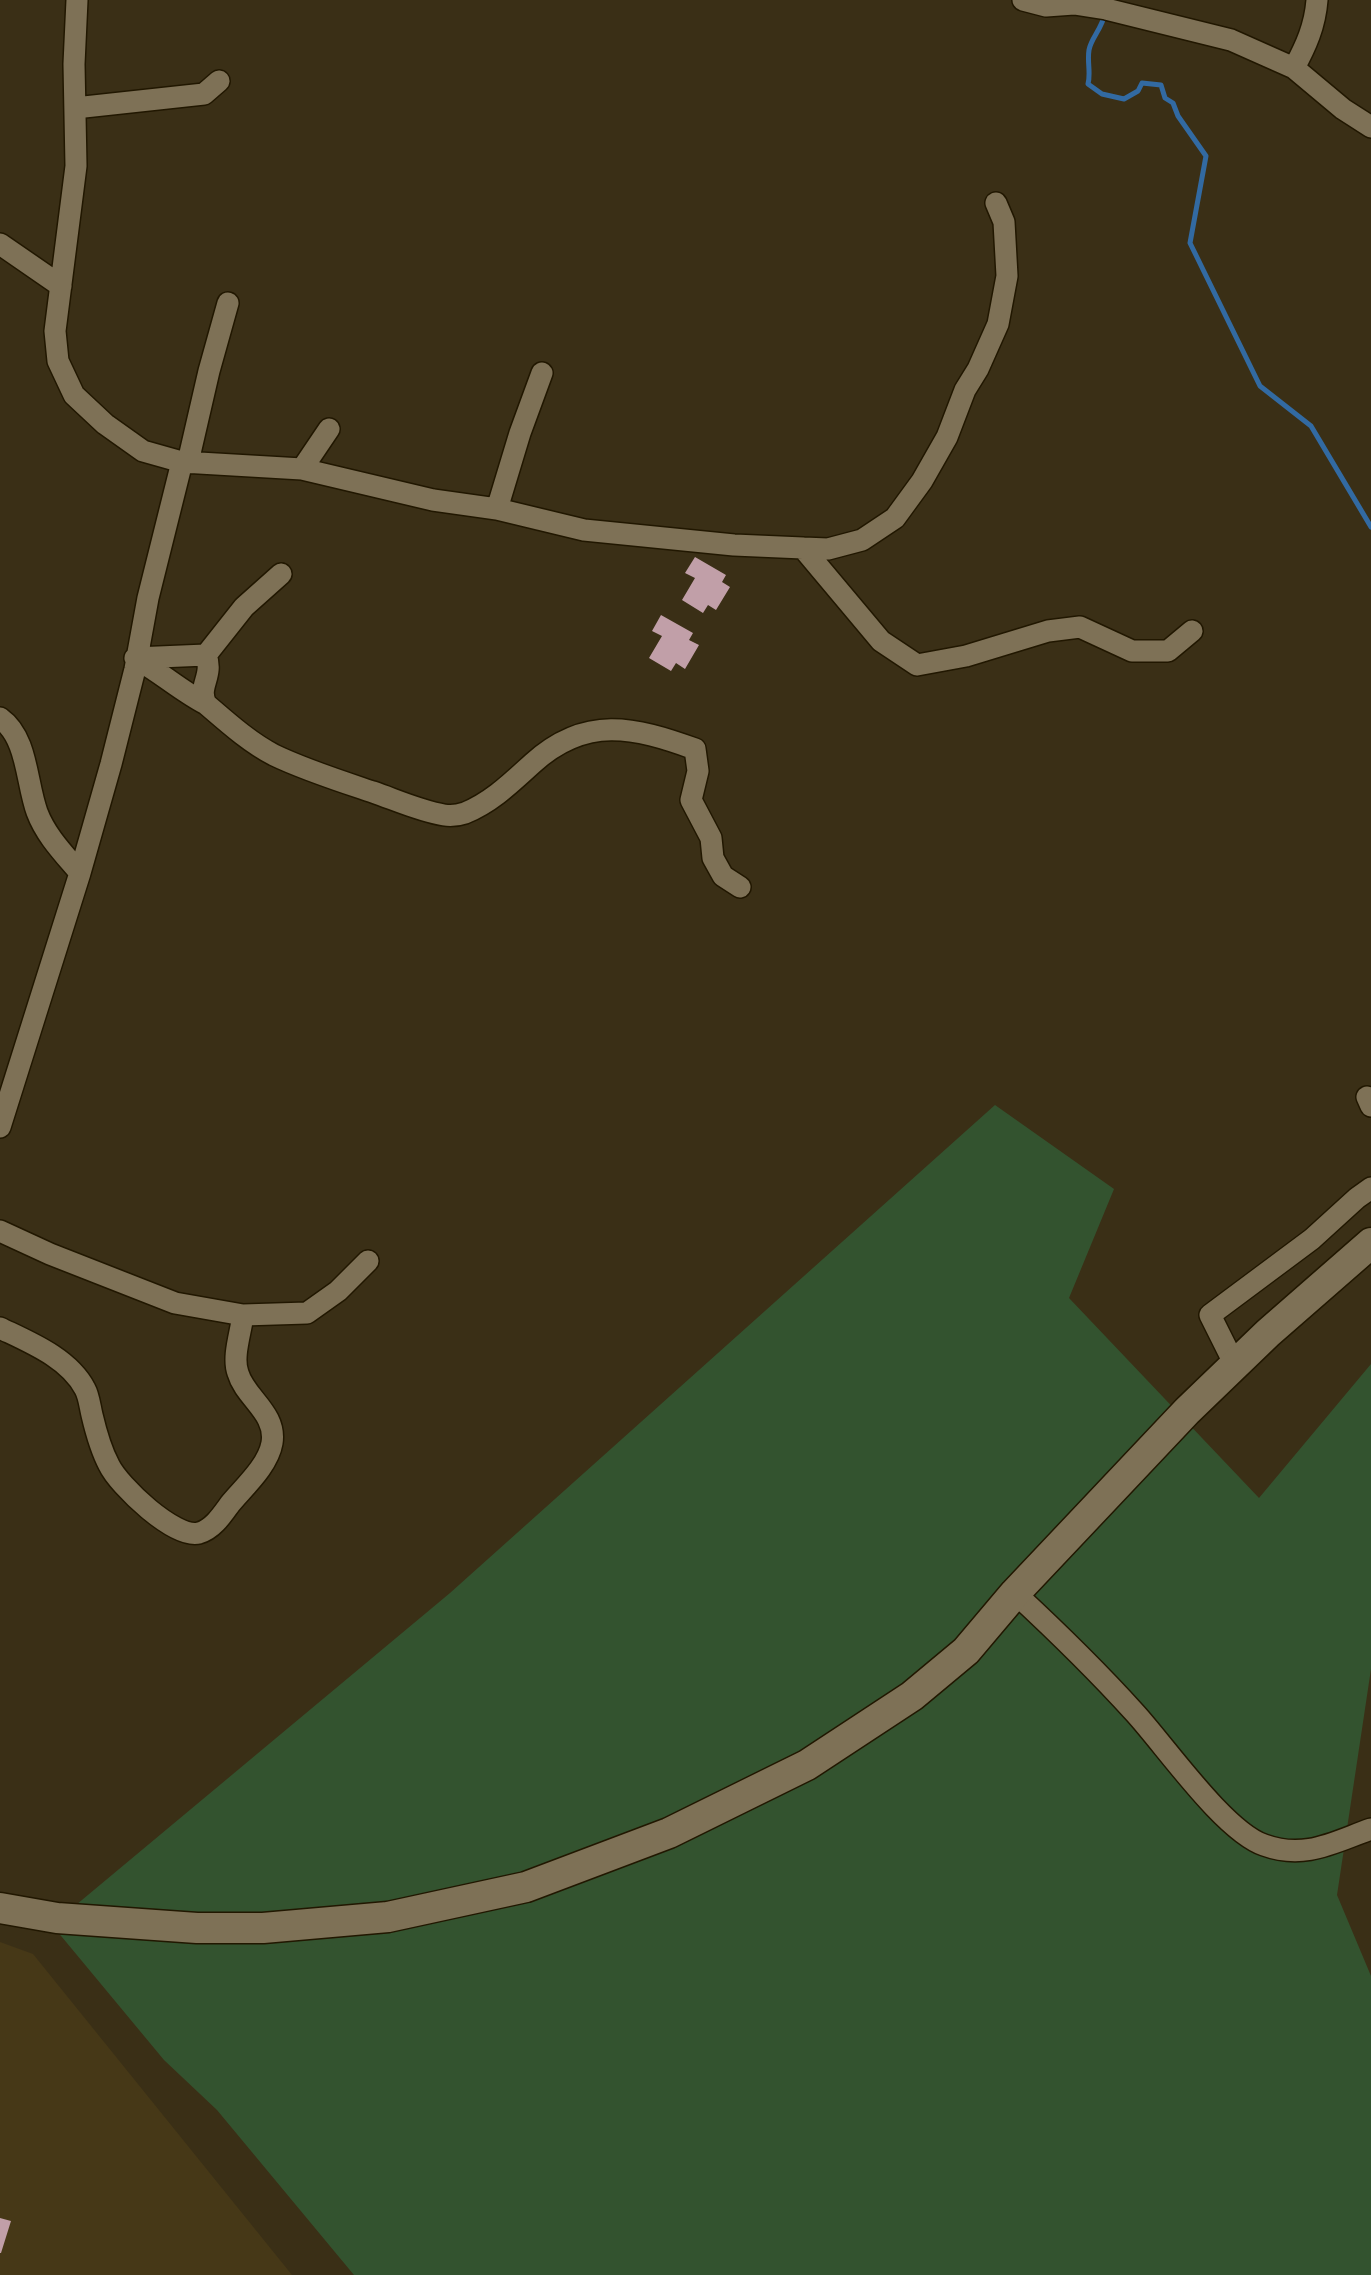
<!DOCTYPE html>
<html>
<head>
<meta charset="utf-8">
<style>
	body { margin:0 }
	canvas { display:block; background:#3a2f16 }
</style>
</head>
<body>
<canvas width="1371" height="2275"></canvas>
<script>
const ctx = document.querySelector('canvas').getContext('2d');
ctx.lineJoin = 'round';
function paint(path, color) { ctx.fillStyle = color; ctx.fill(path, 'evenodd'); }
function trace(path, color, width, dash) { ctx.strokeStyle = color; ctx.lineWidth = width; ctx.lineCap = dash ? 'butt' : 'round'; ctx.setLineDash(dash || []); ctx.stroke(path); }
paint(new Path2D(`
	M 0,1942 L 33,1954 L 292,2275 L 0,2275 Z`), '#463817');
paint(new Path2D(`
	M 995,1105 L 1114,1189 L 1069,1298 L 1259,1498 L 1371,1364 L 1371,1669 L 1337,1895 L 1371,1976 L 1371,2275 L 354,2275 L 217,2110 L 164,2060 L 52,1925 L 450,1593 Z`), '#33532f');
trace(new Path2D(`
	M 1105,13 C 1102,29 1091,38 1089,50 C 1087,62 1091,73 1088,84 L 1102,94 L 1124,99 L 1138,91 L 1142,83 L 1161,85 L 1165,98 L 1173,103 L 1178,116 L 1206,156 L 1190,243 L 1260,386 L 1311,426 L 1371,527`), '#326aa2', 5);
paint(new Path2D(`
	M 695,557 L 726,575 L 722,582 L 730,587 L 716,610 L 708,605 L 703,613 L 682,600 L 695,578 L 685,573 Z
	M 661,615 L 693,633 L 689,640 L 699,645 L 685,669 L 676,663 L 671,671 L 649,658 L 662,636 L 652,631 Z
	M 0,2218 L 11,2221 L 1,2253 L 0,2253 Z`), '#c19fa8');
const minor = new Path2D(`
	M 77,0 L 74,64 L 76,166 L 55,331 L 58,361 L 74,395 L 105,424 L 143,451 L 182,462 L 302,469 L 433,500 L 497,509 L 584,530 L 734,545 L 803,548 L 828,549 L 862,540 L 895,518 L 922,481 L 947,437 L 965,390 L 978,369 L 998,324 L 1007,276 L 1004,222 L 996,203
	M 1023,0 L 1046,6 L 1074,4 L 1106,9 L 1231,40 L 1294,68 L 1343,109 L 1371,127
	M 1294,68 C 1306,46 1315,26 1317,0
	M 75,108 L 204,94 L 219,81
	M 0,244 L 61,286
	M 188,462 L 209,371 L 228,303
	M 302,469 L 329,429
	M 497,509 L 520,433 L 542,373
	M 803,548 L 881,641 L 917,665 L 966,656 L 1048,631 L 1080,627 L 1132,651 L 1168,651 L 1192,631
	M 206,655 L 244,607 L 281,574
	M 135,658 L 206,655 C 214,677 197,686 206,704 C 227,722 249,742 274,755 C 305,770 340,781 373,792 C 396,800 420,811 444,815 C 450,816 459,815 465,813 C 492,802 512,782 533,763 C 586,715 634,727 695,749 L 698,771 L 691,800 L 711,838 L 713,858 L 723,876 L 740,887
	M 135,658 C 160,672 181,691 206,704
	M 0,718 C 28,738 26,782 37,812 C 46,836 64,854 80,873
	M 1367,1097 L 1371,1106
	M 0,1127 L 80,873 L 111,764 L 135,669 L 148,598 L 182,462
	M 0,1231 L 50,1254 L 175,1303 L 243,1315 L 307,1313 L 338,1291 L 368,1261
	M 0,1328 C 29,1342 69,1358 85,1389 C 89,1396 90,1407 92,1415 C 96,1432 101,1450 109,1465 C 119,1486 175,1539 199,1533 C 213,1529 222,1515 230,1504 C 244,1487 268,1466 272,1443 C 277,1413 245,1398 238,1373 C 232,1357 241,1332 243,1315
	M 1235,1365 L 1210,1315 L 1312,1239 L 1357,1198 L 1371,1188
	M 1015,1593 C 1056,1631 1097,1671 1135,1713 C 1166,1747 1224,1831 1264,1845 C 1305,1860 1334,1842 1371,1829`);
const secondary = new Path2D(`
	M 0,1908 L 57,1918 L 197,1928 L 263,1928 L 388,1917 L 526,1887 L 669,1833 L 807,1765 L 912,1696 L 966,1651 L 1015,1593 L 1187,1411 L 1268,1333 L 1371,1243`);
trace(minor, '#211700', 24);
trace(secondary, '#211700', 33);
trace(minor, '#7e7156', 21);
trace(secondary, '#7e7156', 30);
</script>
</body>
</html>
